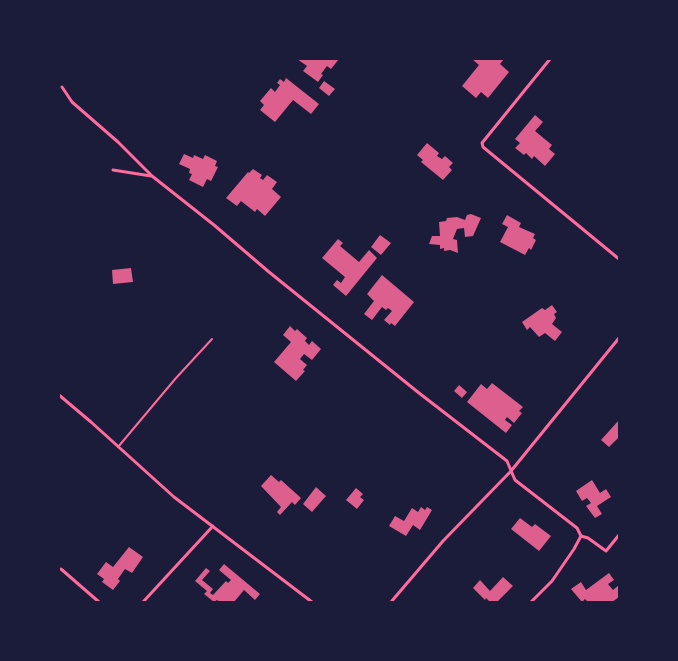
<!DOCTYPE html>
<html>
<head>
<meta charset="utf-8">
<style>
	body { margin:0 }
	#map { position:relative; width:678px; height:661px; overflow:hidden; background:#1b1b3a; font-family:Jost,sans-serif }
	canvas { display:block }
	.frame { position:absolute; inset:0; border:60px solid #1b1b3a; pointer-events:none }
</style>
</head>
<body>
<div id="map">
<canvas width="678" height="661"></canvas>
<div class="frame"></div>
</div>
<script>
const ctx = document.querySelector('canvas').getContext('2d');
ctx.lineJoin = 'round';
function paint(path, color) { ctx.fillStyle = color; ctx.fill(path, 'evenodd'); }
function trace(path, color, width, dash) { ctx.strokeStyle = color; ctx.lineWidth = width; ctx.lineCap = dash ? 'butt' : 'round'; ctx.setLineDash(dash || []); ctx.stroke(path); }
paint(new Path2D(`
	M 297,59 L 339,59 L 331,69 L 327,66 L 321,74 L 323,75 L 318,82 L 303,71 L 307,66 Z
	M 472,59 L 504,59 L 500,64 L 509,72 L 488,98 L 481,92 L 476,98 L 462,86 L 479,65 Z
	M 286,78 L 319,104 L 311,114 L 293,100 L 275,122 L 260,110 L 264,105 L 260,101 L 271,88 L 275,92 L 280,85 L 277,83 L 280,79 L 284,82 Z
	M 324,81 L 335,89 L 329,96 L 319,88 Z
	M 535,115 L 543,122 L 535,131 L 552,145 L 549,149 L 555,154 L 545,166 L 534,156 L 532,159 L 526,153 L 524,155 L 515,148 L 520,143 L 515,139 Z
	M 427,143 L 439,153 L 437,156 L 442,159 L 445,156 L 453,163 L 449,167 L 452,170 L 443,180 L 421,162 L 423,160 L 417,155 Z
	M 184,154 L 193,158 L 194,155 L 203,159 L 205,155 L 217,161 L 215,166 L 218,167 L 211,181 L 207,179 L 203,187 L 189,180 L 192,174 L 189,173 L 190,169 L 179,164 Z
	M 253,169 L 262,175 L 260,178 L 263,180 L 267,175 L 277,182 L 272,189 L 281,197 L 265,216 L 257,209 L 255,212 L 241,201 L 237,206 L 226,198 L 248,172 L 249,173 Z
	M 471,214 L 481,218 L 473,236 L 465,237 L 464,228 L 457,229 L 453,239 L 457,240 L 458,253 L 450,250 L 444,251 L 444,248 L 440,249 L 440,245 L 429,244 L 432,236 L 440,236 L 439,222 L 446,221 L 447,218 L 457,217 L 465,220 L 467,215 Z
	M 507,215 L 521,223 L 519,227 L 535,234 L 533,238 L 536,240 L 531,250 L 529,248 L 525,255 L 500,242 L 508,227 L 502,224 Z
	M 380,235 L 391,243 L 381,255 L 371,247 Z
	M 338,239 L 343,243 L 340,246 L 359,262 L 369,250 L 377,258 L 346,296 L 333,285 L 337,280 L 341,283 L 345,277 L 322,258 Z
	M 131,268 L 133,282 L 113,284 L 112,270 Z
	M 382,275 L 414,302 L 395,326 L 391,323 L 390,325 L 384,320 L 392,311 L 388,308 L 386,310 L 382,307 L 372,320 L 364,314 L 374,301 L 367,294 Z
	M 552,305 L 557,312 L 554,314 L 556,318 L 552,324 L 562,332 L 555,341 L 545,333 L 539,337 L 530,327 L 527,330 L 522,322 L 542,308 L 545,310 Z
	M 290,326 L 295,331 L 297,329 L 307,338 L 305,341 L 309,345 L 312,341 L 321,349 L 312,360 L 304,354 L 300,359 L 307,365 L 303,370 L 305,371 L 296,381 L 274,362 L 291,342 L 283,335 Z
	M 492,383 L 523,407 L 519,411 L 522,413 L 514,423 L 507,417 L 505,420 L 512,425 L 506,433 L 467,402 L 481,384 L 487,389 Z
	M 459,385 L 467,392 L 462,398 L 454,391 Z
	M 619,420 L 619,437 L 609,447 L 601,440 Z
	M 271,475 L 279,482 L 281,480 L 301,498 L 295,505 L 292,502 L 280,515 L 277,512 L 281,507 L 261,486 Z
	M 592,480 L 600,493 L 606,489 L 611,497 L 597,506 L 602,514 L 595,518 L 586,506 L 591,503 L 587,498 L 582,501 L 576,491 Z
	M 316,487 L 326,496 L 312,512 L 303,504 Z
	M 356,488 L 363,494 L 360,497 L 364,500 L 357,509 L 346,500 Z
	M 421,507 L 425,510 L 427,507 L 432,510 L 420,530 L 413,525 L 406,536 L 389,526 L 395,516 L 404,521 L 412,508 L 418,512 Z
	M 520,518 L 532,527 L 535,524 L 551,536 L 539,551 L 511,529 Z
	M 129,547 L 143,557 L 132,573 L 125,569 L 118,579 L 120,581 L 113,590 L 102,582 L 104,579 L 97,574 L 106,562 L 113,567 Z
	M 224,564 L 260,594 L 255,600 L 244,590 L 234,602 L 220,602 L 217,600 L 214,602 L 204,594 L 207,591 L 195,581 L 206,568 L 210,571 L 202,580 L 213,589 L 210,593 L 213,595 L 226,581 L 228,583 L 231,580 L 219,570 Z
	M 609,573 L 614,580 L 608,584 L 613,590 L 619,585 L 619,597 L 612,602 L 588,602 L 585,599 L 582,602 L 571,589 L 581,582 L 586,590 Z
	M 503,577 L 513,586 L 497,602 L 490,602 L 486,598 L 485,600 L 473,588 L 480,580 L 490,591 Z`), '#dd5f8e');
trace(new Path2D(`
	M 118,447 L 176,378 L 212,339`), '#ff6b9d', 2);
trace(new Path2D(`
	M 550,59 L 482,143 L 483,147 L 619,259
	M 62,87 L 72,102 L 118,142 L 152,176 L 214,225 L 269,272 L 419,393 L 507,461 L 515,480 L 577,528 L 581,536
	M 113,170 L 151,176
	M 59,395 L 91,422 L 174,497 L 312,602
	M 581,536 L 588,538 L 606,551 L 619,535
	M 61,569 L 99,602
	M 143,602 L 213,526
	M 391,602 L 443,541 L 511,471 L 619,338
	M 531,602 L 552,581 L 574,549 L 581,536`), '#ff6b9d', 3);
</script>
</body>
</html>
